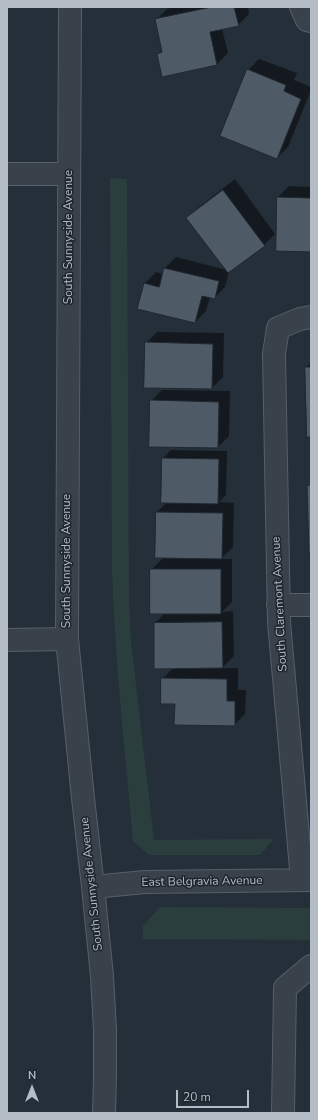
<!DOCTYPE html>
<html>
<head>
<meta charset="utf-8">
<style>
	body { margin:0 }
	#map { position:relative; width:318px; height:1120px; overflow:hidden; background:#252f3a; font-family:"Nunito Sans",sans-serif }
	canvas { display:block }
	.frame { position:absolute; inset:0; border:8px solid #b4bcc6; pointer-events:none }
	.north { position:absolute; left:12px; top:1068px; width:40px; height:40px; -webkit-text-stroke:3px #1e2630; paint-order:stroke; rotate:0deg; font-size:11px; font-weight:700; line-height:16px; text-align:center; color:#b4bcc6 }
	.north::after { content:''; display:block; margin:auto; width:14px; height:18px; background:#b4bcc6; clip-path:polygon(50% 0,100% 100%,50% 72%,0 100%) }
	.scale { position:absolute; left:176px; top:1090px; width:73px; height:18px; box-sizing:border-box; border:2px solid #b4bcc6; border-top:0; padding-left:5px; font-size:12px; line-height:14px; white-space:nowrap; color:#b4bcc6; -webkit-text-stroke:3px #1e2630; paint-order:stroke }
</style>
</head>
<body>
<div id="map">
<canvas width="318" height="1120"></canvas>
<div class="frame"></div>
<div class="north">N</div>
<div class="scale">20 m</div>
</div>
<script>
const ctx = document.querySelector('canvas').getContext('2d');
ctx.lineJoin = 'round';
function paint(path, color) { ctx.fillStyle = color; ctx.fill(path, 'evenodd'); }
function trace(path, color, width, dash) { ctx.strokeStyle = color; ctx.lineWidth = width; ctx.lineCap = dash ? 'butt' : 'round'; ctx.setLineDash(dash || []); ctx.stroke(path); }
function drawText(font, color, halo, rows, align = 'center') {
  ctx.font = font + ' "Nunito Sans",sans-serif'; ctx.lineWidth = 3; ctx.setLineDash([]); ctx.textBaseline = 'middle'; ctx.strokeStyle = halo; ctx.fillStyle = color; for (const [text, x, y, turn = 0] of rows) {
    ctx.save(); ctx.translate(x, y); ctx.rotate((+turn || 0) * Math.PI / 180); ctx.textAlign = isNaN(turn) ? turn : align; if (halo) ctx.strokeText(text, 0, 0); ctx.fillText(text, 0, 0); ctx.restore();
  }
}
paint(new Path2D(`
	M 110,178 L 127,179 L 129,600 L 131,642 L 154,840 L 274,839 L 260,855 L 149,855 L 133,841 C 125,751 115,662 112,572 Z
	M 160,907 L 311,908 L 311,940 L 143,939 L 143,926 Z`), '#2a3e3e');
paint(new Path2D(`
	M 174,7 L 248,7 L 249,14 L 238,25 L 222,29 L 228,53 L 217,64 L 158,54 L 163,49 L 156,20 L 167,9 Z
	M 259,59 L 297,73 L 294,80 L 311,87 L 311,90 L 288,147 L 277,158 L 248,70 Z
	M 235,179 L 275,234 L 264,245 L 229,271 L 225,287 L 214,298 L 210,297 L 206,311 L 195,322 L 145,283 L 156,272 L 163,274 L 165,268 L 176,257 L 227,270 L 188,218 L 199,207 Z
	M 289,186 L 311,187 L 311,251 L 278,197 Z
	M 157,332 L 224,333 L 223,377 L 212,388 L 146,343 Z
	M 311,362 L 311,436 L 306,367 Z
	M 162,390 L 230,391 L 229,436 L 218,447 L 151,401 Z
	M 171,450 L 227,451 L 226,495 L 219,502 L 234,503 L 233,547 L 221,559 L 232,559 L 232,602 L 222,612 L 233,611 L 234,656 L 222,668 L 238,668 L 238,690 L 246,690 L 245,714 L 234,725 L 176,703 L 162,679 L 173,668 L 155,623 L 165,613 L 151,570 L 164,557 L 157,512 L 167,502 L 163,458 Z`), '#0007');
const building = new Path2D(`
	M 212,7 L 234,7 L 239,26 L 210,32 L 217,65 L 162,77 L 157,54 L 162,52 L 155,19 Z
	M 247,69 L 286,85 L 284,91 L 301,99 L 277,159 L 220,136 Z
	M 223,190 L 265,246 L 228,273 L 186,218 Z
	M 277,197 L 311,198 L 311,252 L 276,251 Z
	M 164,268 L 219,281 L 215,299 L 202,296 L 195,323 L 137,309 L 144,283 L 159,287 Z
	M 145,342 L 213,344 L 212,389 L 144,388 Z
	M 305,367 L 311,367 L 311,437 L 307,437 Z
	M 150,400 L 219,402 L 218,448 L 149,447 Z
	M 162,458 L 219,459 L 218,504 L 161,503 Z
	M 311,485 L 311,553 L 309,553 L 307,486 Z
	M 156,512 L 223,513 L 222,559 L 155,558 Z
	M 150,569 L 221,569 L 221,614 L 150,614 Z
	M 222,622 L 223,668 L 154,669 L 154,623 Z
	M 161,678 L 227,679 L 227,701 L 235,701 L 235,726 L 174,725 L 175,704 L 161,704 Z`);
paint(building, '#4e5a65');
trace(building, '#202832', 1);
const minor = new Path2D(`
	M 70,7 L 67,639 L 83,798 L 93,887 L 102,976 L 105,1030 L 105,1075 L 104,1113
	M 301,7 L 307,20 L 311,21
	M 7,174 L 69,174
	M 278,605 L 311,605
	M 7,640 L 67,639
	M 302,880 L 279,622 L 274,354 L 278,328 L 300,319 L 311,317
	M 93,887 L 145,882 L 311,880
	M 283,1113 L 285,988 L 311,966`);
trace(minor, '#575f69', 24);
trace(minor, '#39414b', 22);
drawText('12px', '#b4bcc6', '#1e2630', [
	["South Sunnyside Avenue",69,237,-90],
	["South Sunnyside Avenue",67,561,-90],
	["South Claremont Avenue",280,604,-93],
	["East Belgravia Avenue",202,882,-1],
	["South Sunnyside Avenue",92,884,-96]
]);
</script>
</body>
</html>
